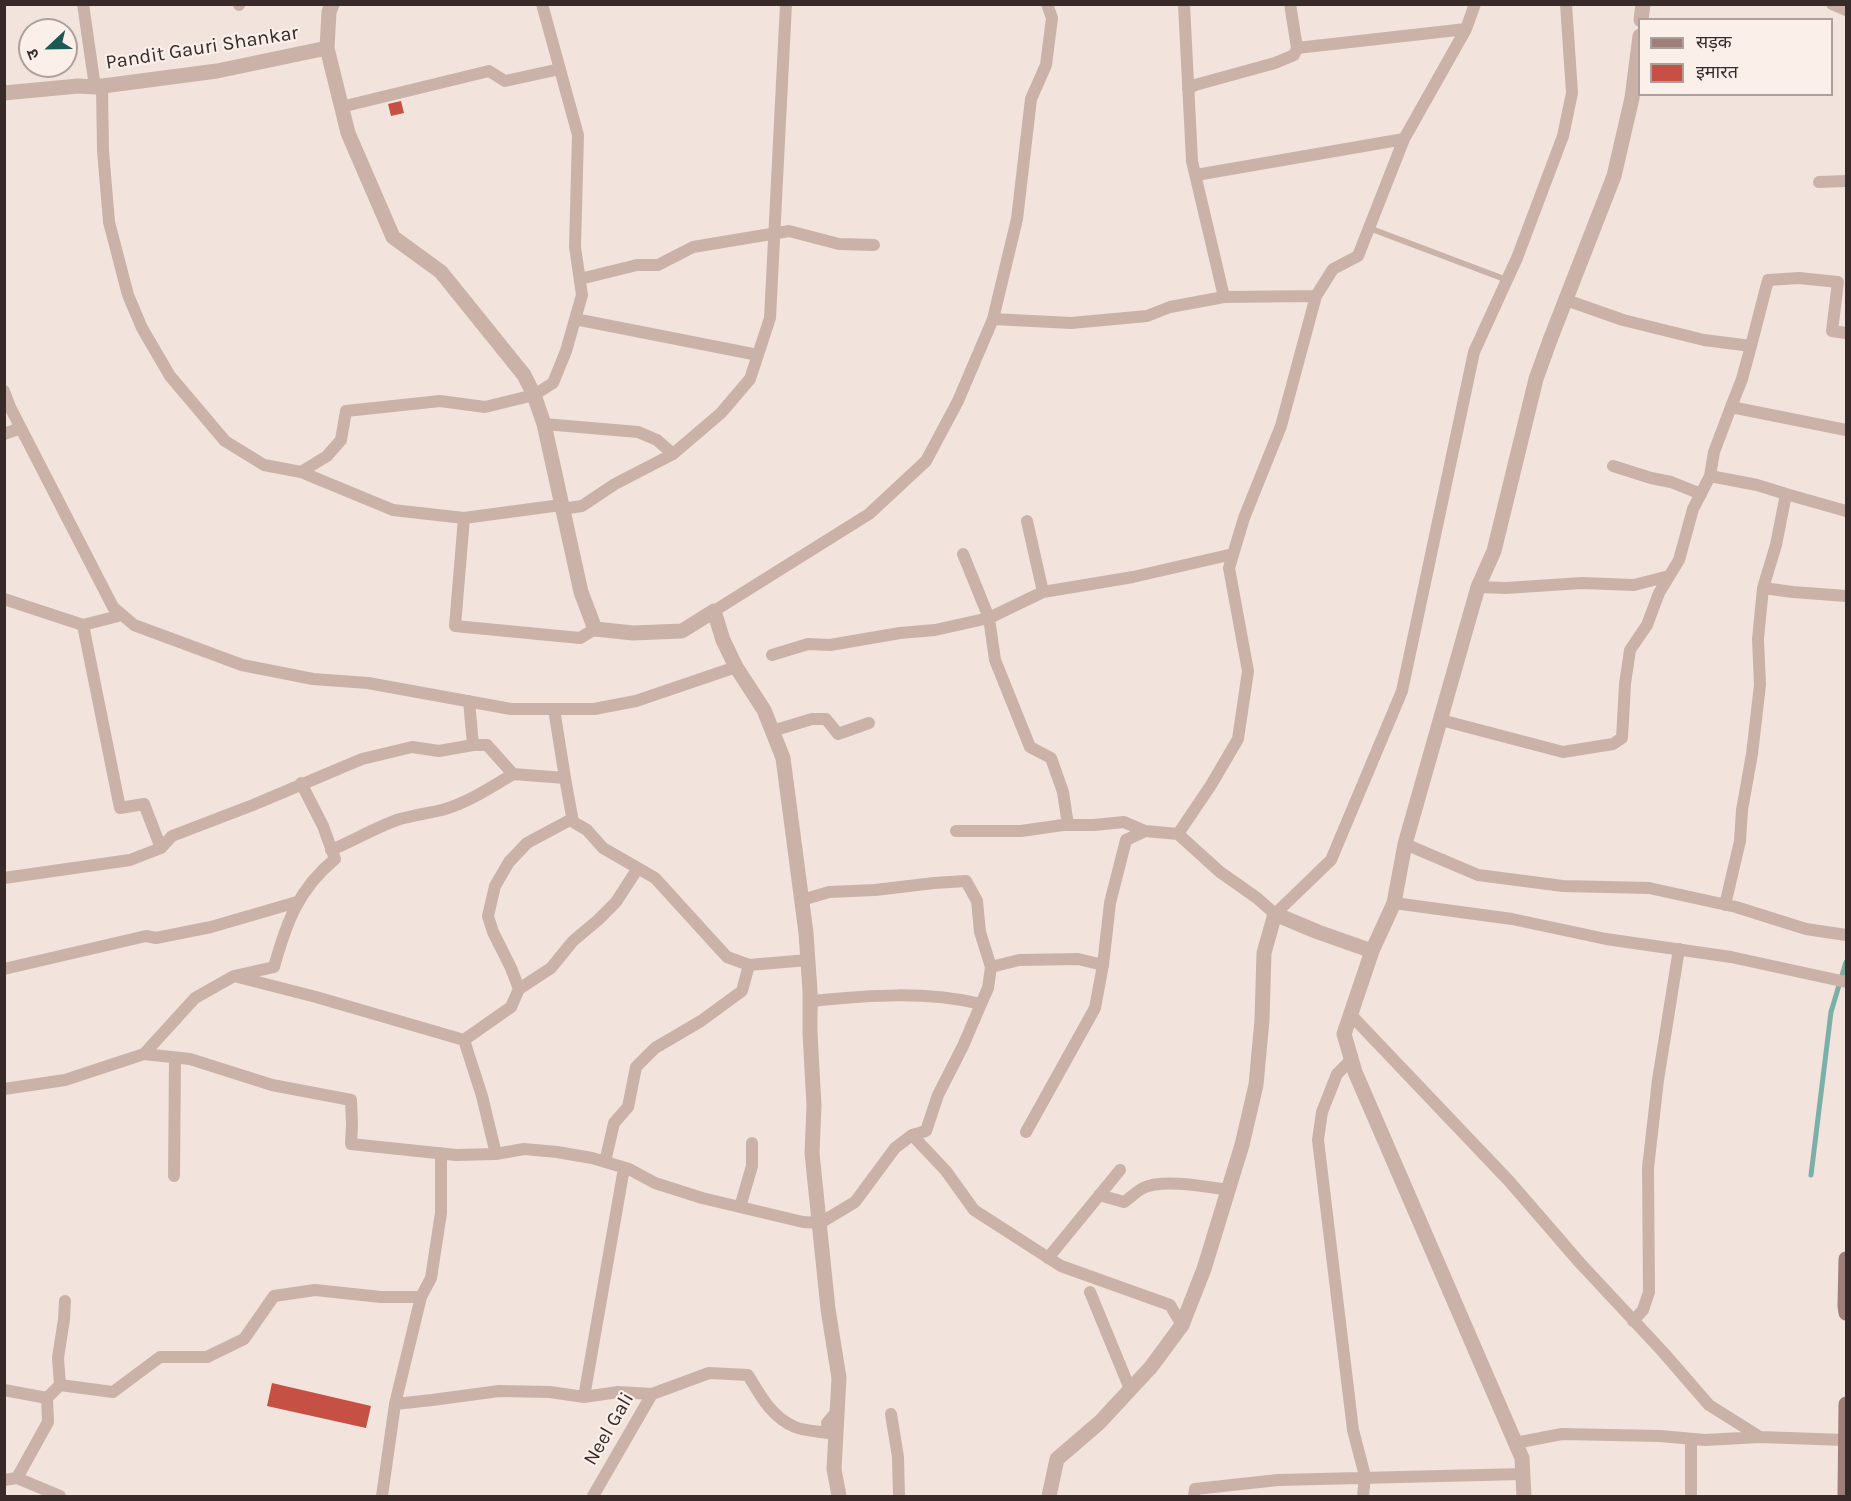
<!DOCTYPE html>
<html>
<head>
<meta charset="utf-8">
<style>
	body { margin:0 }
	#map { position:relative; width:1851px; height:1501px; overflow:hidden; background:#f2e4dc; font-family:Karla,"Noto Sans Devanagari",sans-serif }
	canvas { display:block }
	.frame { position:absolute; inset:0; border:6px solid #372a28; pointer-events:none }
	.legend { position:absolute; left:1638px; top:18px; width:195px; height:78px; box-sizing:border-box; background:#faefe9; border:2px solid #aca09c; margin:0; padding:8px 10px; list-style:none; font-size:18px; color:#372a28 }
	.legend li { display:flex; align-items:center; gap:12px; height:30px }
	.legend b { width:30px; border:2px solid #aca09c }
	.north { position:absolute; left:18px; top:18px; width:60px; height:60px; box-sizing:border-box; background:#faefe9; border:2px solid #aca09c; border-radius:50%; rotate:248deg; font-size:16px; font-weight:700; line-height:24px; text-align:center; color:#372a28 }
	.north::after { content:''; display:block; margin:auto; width:21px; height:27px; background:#1d5953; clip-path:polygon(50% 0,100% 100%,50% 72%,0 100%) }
</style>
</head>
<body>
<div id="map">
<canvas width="1851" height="1501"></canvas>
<div class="frame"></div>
<ul class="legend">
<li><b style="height:8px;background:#9e8079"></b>सड़क</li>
<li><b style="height:16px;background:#c75045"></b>इमारत</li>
</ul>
<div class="north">उ</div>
</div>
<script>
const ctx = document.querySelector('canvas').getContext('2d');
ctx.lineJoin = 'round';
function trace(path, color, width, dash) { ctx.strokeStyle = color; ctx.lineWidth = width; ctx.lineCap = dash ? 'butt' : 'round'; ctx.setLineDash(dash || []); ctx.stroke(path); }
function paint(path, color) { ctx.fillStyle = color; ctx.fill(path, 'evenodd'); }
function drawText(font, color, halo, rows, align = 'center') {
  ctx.font = font + ' Karla,sans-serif'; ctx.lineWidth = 4.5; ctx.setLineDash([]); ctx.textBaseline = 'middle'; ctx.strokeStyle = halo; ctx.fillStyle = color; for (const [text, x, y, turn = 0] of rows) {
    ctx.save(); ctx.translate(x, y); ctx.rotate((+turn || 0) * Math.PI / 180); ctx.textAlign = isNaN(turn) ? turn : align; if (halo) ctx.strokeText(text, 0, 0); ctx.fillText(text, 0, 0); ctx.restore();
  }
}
trace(new Path2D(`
	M 1811,1175 L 1831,1012 L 1846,962`), '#7bb0a9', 5);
paint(new Path2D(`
	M 401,101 L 404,113 L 391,116 L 388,104 Z
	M 272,1383 L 371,1406 L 366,1428 L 267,1406 Z`), '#c75045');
trace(new Path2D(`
	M 1369,228 L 1507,280`), '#cbb2a8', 6);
trace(new Path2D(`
	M 83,4 L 95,87
	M 239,4 L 239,5
	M 1184,4 L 1192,161 L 1224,297
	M 1475,4 L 1466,29 L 1404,139 L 1358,256 L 1333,269 L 1316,296 L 1281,426 L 1244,518 L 1229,568 L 1248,671 L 1238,739 L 1211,785 L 1178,834 L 1220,872 L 1257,898 L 1275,914 L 1331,860 L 1402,691 L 1474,352 L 1517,258 L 1563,136 L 1572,93 L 1566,4
	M 1832,4 L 1846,10
	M 1297,48 L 1466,29
	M 102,86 L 103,151 L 109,222 L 128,295 L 142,328 L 170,376 L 225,441 L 264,465 L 301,472 L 327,456 L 341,440 L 346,411 L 440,401 L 485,407 L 534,395 L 553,383 L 566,351 L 582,295 L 575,247 L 578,135 L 542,4
	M 1188,89 L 1195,85 L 1275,63 L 1294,55 L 1297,48 L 1290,4
	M 341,107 L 489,71 L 505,81 L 560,69
	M 1196,175 L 1404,139
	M 1819,182 L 1846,181
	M 580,279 L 637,265 L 658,265 L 693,247 L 789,231 L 839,244 L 874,245
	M 1566,300 L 1623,320 L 1704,340 L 1751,346 L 1742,379 L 1731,407
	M 575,319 L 758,355
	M 993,319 L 1071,323 L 1147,316 L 1170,307 L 1224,297 L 1316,296
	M 1751,346 L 1768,280 L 1799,278 L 1838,282 L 1832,331 L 1846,333
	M 4,391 L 10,407 L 113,607 L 134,625 L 242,665 L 313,679 L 368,683 L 511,709 L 594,709 L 636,701 L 736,667
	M 544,424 L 638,432 L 657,440 L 673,454
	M 4,434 L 21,428
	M 1613,466 L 1651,478 L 1671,482 L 1701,494
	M 301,472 L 393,510 L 464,518 L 561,505 L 562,509 L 582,506 L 615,484 L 673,454 L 721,413 L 750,379 L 770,318 L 786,4
	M 1710,476 L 1714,452 L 1731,407 L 1846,430
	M 1786,494 L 1846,511
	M 464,518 L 455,626 L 580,638 L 595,629
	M 1027,521 L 1043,592 L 1133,577 L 1233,554
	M 1478,587 L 1506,588 L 1582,583 L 1634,585 L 1669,576
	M 1043,592 L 989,618 L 995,660 L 1030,747 L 1051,758 L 1063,792 L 1068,825
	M 4,599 L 83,625 L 122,615
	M 714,611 L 869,514 L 926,461 L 958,401 L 993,319 L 1017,219 L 1031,99 L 1046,65 L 1052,18 L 1047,4
	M 83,625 L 120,808 L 144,804 L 161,848
	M 772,655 L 808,644 L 830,645 L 900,633 L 935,630 L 989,618 L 963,554
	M 469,701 L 473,745 L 487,745 L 513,774 L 565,778 L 573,822
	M 554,709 L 565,778
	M 1441,720 L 1563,752 L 1613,744 L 1622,738 L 1625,684 L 1630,650 L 1647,625 L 1659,593 L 1679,560 L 1693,509 L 1710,476 L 1757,485 L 1786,494 L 1776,545 L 1763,588
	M 772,731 L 812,719 L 826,719 L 838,734 L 869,723
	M 956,831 L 1021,831 L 1063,825 L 1094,825 L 1124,822 L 1145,831
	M 1405,844 L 1478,875 L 1563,886 L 1649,888 L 1736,907 L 1806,929 L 1846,935
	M 331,850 C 355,840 376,827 400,819 C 414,815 428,813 442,810 C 467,803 490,788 513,774
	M 4,878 L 130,860 L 161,848 L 172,836 L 253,805 L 362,759 L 412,747 L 439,751 L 473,745
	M 802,900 L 829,892 L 875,890 L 934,883 L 966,881 L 977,901 L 980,932 L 991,967
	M 1394,903 L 1512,919 L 1606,939 L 1731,957 L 1846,982
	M 1725,905 L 1740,841 L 1742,810 L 1752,754 L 1760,685 L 1758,639 L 1763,588 L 1793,592 L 1846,596
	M 4,969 L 146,936 L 156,938 L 211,927 L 297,902
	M 238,977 L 316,997 L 464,1040
	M 519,989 L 551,968 L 573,941 L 598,920 L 616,902 L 638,868
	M 811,1010 L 813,1001 C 869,995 927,991 981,1004 L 988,988 L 991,967 L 1019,960 L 1078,959 L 1103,965 L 1110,903 L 1126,840 L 1145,831 L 1178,834
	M 1351,1015 L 1509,1181 L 1580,1263 L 1663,1352 L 1709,1405 L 1760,1437 L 1845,1440
	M 144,1054 L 195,998 L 234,976 L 274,967 C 286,924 298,889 335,859 L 323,826 L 301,783
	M 1351,1060 L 1337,1074 L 1322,1112 L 1318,1140 L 1353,1430 L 1365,1476 L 1363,1496
	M 4,1089 L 65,1080 L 144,1054 L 190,1059 L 272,1085 L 351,1100 L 352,1125 L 351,1144 L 456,1155 L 496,1154 L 524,1149 L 557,1152 L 592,1158 L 629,1169 L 655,1183 L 702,1198 L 803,1222 L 820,1223 L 855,1202 L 895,1148 L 912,1135 L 926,1131 L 938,1095 L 963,1046 L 981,1004
	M 1026,1132 L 1095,1008 L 1103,965
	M 912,1135 L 946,1171 L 974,1210 L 1061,1266 L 1170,1305 L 1182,1325
	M 496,1154 L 482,1096 L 464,1040 L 511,1007 L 519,989 L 511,968 L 493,932 L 488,916 L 495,886 L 509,862 L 527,843 L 570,820 L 587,830 L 603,848 L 655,878 L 727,957 L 749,965 L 808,960
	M 605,1162 L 614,1123 L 628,1107 L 636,1067 L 655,1048 L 701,1021 L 742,991 L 749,965
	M 174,1176 L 175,1058
	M 1099,1195 L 1124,1202 C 1130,1198 1137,1191 1143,1188 C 1162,1178 1208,1187 1229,1190
	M 740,1207 L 752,1166 L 752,1143
	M 1048,1258 L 1120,1170
	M 1090,1292 L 1130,1389
	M 1633,1321 L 1643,1310 L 1649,1292 L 1648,1168 L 1658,1080 L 1679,949
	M 60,1385 L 58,1358 L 64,1319 L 65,1301
	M 4,1390 L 47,1398 L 48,1422 L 17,1478 L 4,1480
	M 584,1397 L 624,1168
	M 47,1398 L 60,1385 L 113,1392 L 160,1357 L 207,1357 L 244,1339 L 274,1296 L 315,1290 L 381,1297 L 421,1297
	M 395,1404 L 432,1400 L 499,1391 L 550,1392 L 584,1397 L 618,1392 L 652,1394
	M 891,1414 L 898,1457 L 899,1496
	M 1691,1439 L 1691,1496
	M 1515,1443 L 1562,1434 L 1660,1436 L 1705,1440 L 1760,1437
	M 17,1478 L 60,1496
	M 382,1496 L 395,1404 L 421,1297 L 431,1278 L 441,1213 L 441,1153
	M 593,1496 L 652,1394 L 709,1373 L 748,1375 C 760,1395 772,1418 795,1427 C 805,1431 817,1431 828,1433 L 827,1423 L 837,1411
	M 1194,1496 L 1195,1489 L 1278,1480 L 1523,1474`), '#cbb2a8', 12);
trace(new Path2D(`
	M 1641,20 L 1643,4
	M 327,48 L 348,133 L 393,237 L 441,272 L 524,375 L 534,395 L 544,424 L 581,592 L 595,629 L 633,633 L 682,631 L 714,611 L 723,640 L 736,667 L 764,710 L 783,758 L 806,933 L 810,991 L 810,1033 L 814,1106 L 812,1153 L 828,1309 L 839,1378 L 834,1469 L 839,1496
	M 4,93 L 78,86 L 95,87 L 217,71 L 327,48 L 329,12 L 332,4
	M 1372,951 L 1344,1034 L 1355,1072 L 1522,1458 L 1524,1496
	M 1049,1496 L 1057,1459 L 1100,1422 L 1151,1367 L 1182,1325 L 1204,1269 L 1242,1145 L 1256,1085 L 1262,1020 L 1264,953 L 1275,914 L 1318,932 L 1372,951 L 1394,903 L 1405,844 L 1478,587 L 1494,551 L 1536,379 L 1550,340 L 1614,176 L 1632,98 L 1640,36`), '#cbb2a8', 15);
trace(new Path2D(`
	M 1846,1259 L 1845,1306 L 1846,1313
	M 1845,1496 L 1846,1404`), '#9e8079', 15);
drawText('20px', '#372a28', '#faefe9', [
	["Pandit Gauri Shankar",202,48,-9],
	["Neel Gali",609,1429,-60]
]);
</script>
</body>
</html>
